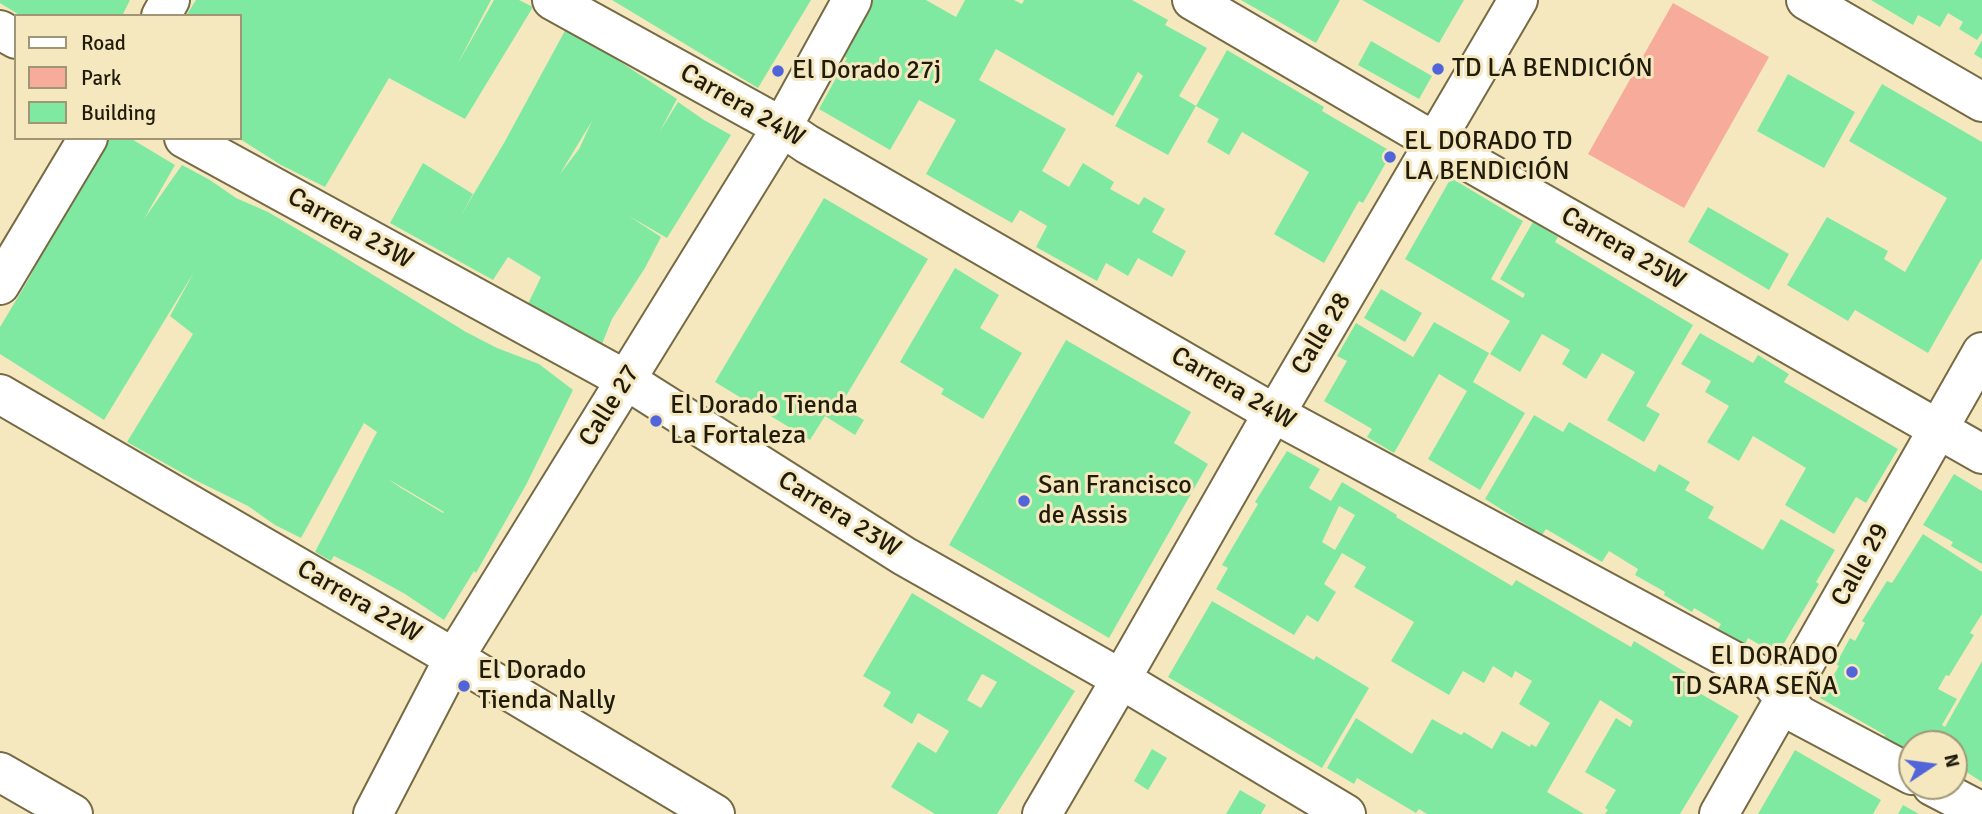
<!DOCTYPE html>
<html>
<head>
<meta charset="utf-8">
<style>
	body { margin:0 }
	#map { position:relative; width:1982px; height:814px; overflow:hidden; background:#f5e8be; font-family:Signika,sans-serif }
	canvas { display:block }
	.legend { position:absolute; left:14px; top:14px; width:228px; height:126px; box-sizing:border-box; background:#f5e8be; border:2px solid #a09676; margin:0; padding:9px 12px; list-style:none; font-size:21px; color:#201b0b }
	.legend li { display:flex; align-items:center; gap:14px; height:35px }
	.legend b { width:35px; border:2px solid #a09676 }
	.north { position:absolute; left:1898px; top:730px; width:70px; height:70px; box-sizing:border-box; background:#f5e8be; border:2px solid #a09676; border-radius:50%; rotate:77deg; font-size:19px; font-weight:700; line-height:28px; text-align:center; color:#201b0b }
	.north::after { content:''; display:block; margin:auto; width:24px; height:32px; background:#5264da; clip-path:polygon(50% 0,100% 100%,50% 72%,0 100%) }
</style>
</head>
<body>
<div id="map">
<canvas width="1982" height="814"></canvas>
<ul class="legend">
<li><b style="height:9px;background:#fff"></b>Road</li>
<li><b style="height:19px;background:#f7ab9b"></b>Park</li>
<li><b style="height:19px;background:#80e9a1"></b>Building</li>
</ul>
<div class="north">N</div>
</div>
<script>
const ctx = document.querySelector('canvas').getContext('2d');
ctx.lineJoin = 'round';
function paint(path, color) { ctx.fillStyle = color; ctx.fill(path, 'evenodd'); }
function trace(path, color, width, dash) { ctx.strokeStyle = color; ctx.lineWidth = width; ctx.lineCap = dash ? 'butt' : 'round'; ctx.setLineDash(dash || []); ctx.stroke(path); }
function drawText(font, color, halo, rows, align = 'center') {
  ctx.font = font + ' Signika,sans-serif'; ctx.lineWidth = 6; ctx.setLineDash([]); ctx.textBaseline = 'middle'; ctx.strokeStyle = halo; ctx.fillStyle = color; for (const [text, x, y, turn = 0] of rows) {
    ctx.save(); ctx.translate(x, y); ctx.rotate((+turn || 0) * Math.PI / 180); ctx.textAlign = isNaN(turn) ? turn : align; if (halo) ctx.strokeText(text, 0, 0); ctx.fillText(text, 0, 0); ctx.restore();
  }
}
paint(new Path2D(`
	M 1673,3 L 1769,57 L 1684,208 L 1588,154 Z`), '#f7ab9b');
paint(new Path2D(`
	M 0,0 L 130,0 L 122,16 L 21,16 L 0,3 Z
	M 196,0 L 491,0 L 457,65 L 494,0 L 519,0 L 533,7 L 465,119 L 389,78 L 325,187 L 281,165 L 240,139 L 240,16 L 186,16 Z
	M 612,0 L 811,0 L 758,88 Z
	M 873,0 L 926,0 L 956,17 L 965,0 L 1014,0 L 1022,4 L 1024,0 L 1132,0 L 1168,20 L 1165,25 L 1207,48 L 1179,96 L 1196,106 L 1168,155 L 1115,126 L 1143,76 L 1138,72 L 1113,116 L 996,49 L 979,80 L 1066,129 L 1042,171 L 1069,187 L 1083,163 L 1114,182 L 1110,189 L 1139,205 L 1144,197 L 1165,209 L 1152,232 L 1186,251 L 1172,277 L 1138,258 L 1128,276 L 1106,263 L 1097,281 L 1036,247 L 1047,226 L 1020,210 L 1012,223 L 926,174 L 956,120 L 919,100 L 890,150 L 819,109 L 847,58 L 841,55 Z
	M 1241,0 L 1340,0 L 1316,43 Z
	M 1362,0 L 1464,0 L 1439,43 Z
	M 1871,0 L 1982,0 L 1982,33 L 1977,40 L 1959,29 L 1963,22 L 1948,13 L 1940,27 L 1918,15 L 1913,25 Z
	M 567,27 L 677,99 L 660,131 L 678,102 L 704,120 L 731,135 L 667,238 L 629,216 L 661,237 L 645,268 L 612,319 L 598,354 L 526,308 L 541,277 L 508,257 L 493,280 L 390,223 L 423,163 L 473,194 L 460,217 L 504,143 ZM 592,121 L 579,149 L 560,174 Z
	M 1982,40 L 1982,59 L 1974,54 Z
	M 1371,41 L 1432,76 L 1419,99 L 1358,65 Z
	M 1227,50 L 1324,107 L 1322,111 L 1392,152 L 1363,203 L 1359,201 L 1324,263 L 1274,234 L 1309,172 L 1242,132 L 1229,155 L 1207,142 L 1219,119 L 1196,106 Z
	M 1788,74 L 1855,112 L 1824,168 L 1757,131 Z
	M 1882,84 L 1982,142 L 1982,258 L 1928,353 L 1855,310 L 1848,321 L 1787,285 L 1827,217 L 1888,251 L 1884,259 L 1905,272 L 1947,198 L 1849,141 Z
	M 108,138 L 130,138 L 175,165 L 144,219 L 182,165 L 210,180 L 236,198 L 268,212 L 331,249 L 466,332 L 497,348 L 539,364 L 573,390 L 526,485 L 476,573 L 474,571 L 444,620 L 405,594 L 360,569 L 334,556 L 331,561 L 315,552 L 377,432 L 364,423 L 301,538 L 275,525 L 248,506 L 193,479 L 127,442 L 193,334 L 170,316 L 194,272 L 104,420 L 0,354 L 0,327 L 30,277 L 47,241 ZM 388,479 L 444,512 L 443,513 L 401,488 Z
	M 1451,178 L 1523,221 L 1491,279 L 1523,298 L 1525,294 L 1500,279 L 1533,222 L 1558,237 L 1555,242 L 1693,325 L 1646,406 L 1660,414 L 1644,442 L 1607,420 L 1635,372 L 1602,353 L 1586,379 L 1562,364 L 1570,350 L 1542,334 L 1520,372 L 1490,354 L 1510,321 L 1405,259 Z
	M 824,198 L 928,259 L 840,406 L 864,420 L 855,435 L 825,416 L 810,440 L 715,382 Z
	M 1708,207 L 1789,254 L 1769,290 L 1688,242 Z
	M 955,268 L 999,295 L 980,328 L 1022,353 L 983,419 L 941,394 L 944,389 L 900,362 Z
	M 1381,289 L 1422,313 L 1405,342 L 1364,318 Z
	M 1434,322 L 1489,353 L 1473,382 L 1525,413 L 1480,490 L 1428,459 L 1467,391 L 1439,374 L 1394,453 L 1367,437 L 1372,429 L 1324,401 L 1347,361 L 1337,356 L 1356,323 L 1413,357 Z
	M 1700,333 L 1753,363 L 1758,355 L 1789,374 L 1784,382 L 1898,449 L 1866,503 L 1856,497 L 1834,534 L 1785,505 L 1806,468 L 1753,436 L 1739,461 L 1707,442 L 1729,406 L 1705,392 L 1711,381 L 1681,364 Z
	M 1066,340 L 1191,412 L 1174,443 L 1208,464 L 1109,638 L 949,545 Z
	M 1534,415 L 1563,432 L 1569,422 L 1655,472 L 1659,464 L 1690,482 L 1685,490 L 1714,507 L 1708,518 L 1763,550 L 1781,519 L 1835,550 L 1816,582 L 1819,584 L 1777,655 L 1748,638 L 1745,644 L 1718,629 L 1721,624 L 1694,608 L 1692,612 L 1664,595 L 1665,592 L 1635,575 L 1638,569 L 1609,551 L 1602,562 L 1546,529 L 1542,535 L 1485,499 Z
	M 1287,451 L 1320,469 L 1309,488 L 1331,501 L 1342,482 L 1397,515 L 1396,517 L 1512,586 L 1516,580 L 1631,647 L 1634,641 L 1695,678 L 1689,687 L 1739,716 L 1680,814 L 1605,814 L 1608,810 L 1605,808 L 1616,790 L 1585,772 L 1616,718 L 1630,727 L 1633,721 L 1600,700 L 1547,792 L 1584,814 L 1427,814 L 1419,809 L 1416,813 L 1357,778 L 1354,784 L 1327,768 L 1356,718 L 1412,754 L 1432,719 L 1461,735 L 1464,732 L 1492,749 L 1502,731 L 1530,747 L 1531,744 L 1536,747 L 1550,723 L 1519,704 L 1532,681 L 1515,671 L 1512,678 L 1493,666 L 1484,683 L 1463,671 L 1449,695 L 1391,661 L 1414,622 L 1354,587 L 1366,567 L 1342,553 L 1324,584 L 1336,592 L 1318,622 L 1307,615 L 1294,635 L 1216,589 L 1228,568 L 1222,565 L 1258,504 L 1255,502 ZM 1339,506 L 1355,515 L 1335,550 L 1322,542 Z
	M 1954,474 L 1982,491 L 1982,564 L 1951,546 L 1953,542 L 1923,525 Z
	M 1923,534 L 1982,572 L 1982,614 L 1970,633 L 1974,635 L 1949,676 L 1946,675 L 1938,689 L 1957,699 L 1942,725 L 1945,727 L 1982,661 L 1982,782 L 1954,764 L 1954,744 L 1912,744 L 1912,753 L 1884,737 L 1885,735 L 1820,698 L 1839,666 L 1836,664 L 1850,638 L 1855,641 L 1865,623 L 1862,621 L 1887,581 L 1892,583 Z
	M 912,593 L 1075,691 L 997,814 L 935,814 L 891,787 L 918,742 L 936,753 L 949,731 L 918,713 L 912,724 L 883,706 L 891,692 L 863,676 ZM 982,674 L 997,682 L 981,708 L 967,700 Z
	M 1212,601 L 1314,660 L 1316,656 L 1369,688 L 1322,768 L 1168,677 Z
	M 1152,749 L 1167,758 L 1148,790 L 1134,781 Z
	M 1795,750 L 1881,800 L 1873,814 L 1758,814 Z
	M 1240,790 L 1266,805 L 1261,814 L 1226,814 Z
	M 1903,805 L 1919,814 L 1898,814 Z`), '#80e9a1');
const street = new Path2D(`
	M 552,0 L 782,127 L 807,144 L 1273,413 L 1769,680 L 1799,715 L 1912,775
	M 1192,0 L 1452,152 L 1982,454
	M 1806,0 L 1982,102
	M 161,16 L 170,0
	M 0,30 L 16,39
	M 184,138 L 626,380 L 904,556 L 1102,668 L 1346,814
	M 0,285 L 88,138
	M 0,394 L 454,658 L 715,814
	M 0,772 L 73,814
	M 1932,786 L 1982,812
	M 373,814 L 454,658 L 782,127 L 852,0
	M 1042,814 L 1121,679 L 1273,413 L 1284,399 L 1518,0
	M 1719,814 L 1982,352`);
trace(street, '#766a44', 42);
trace(street, '#fff', 38);
for (const [x, y, r, color] of [
	[1438,69,7,"#5264da"],
	[778,71,7,"#5264da"],
	[1390,157,7,"#5264da"],
	[656,421,7,"#5264da"],
	[1024,501,7,"#5264da"],
	[1852,672,7,"#5264da"],
	[464,686,7,"#5264da"]
]) { const dot = new Path2D(); dot.arc(x, y, r, 0, 2 * Math.PI); ctx.fillStyle = color; ctx.fill(dot); trace(dot, '#f5e8be', 2.5); }
drawText('26px', '#201b0b', '#f5e8be', [
	["TD LA BENDICIÓN",1452,69],
	["El Dorado 27j",792,71],
	["EL DORADO TD",1404,142],
	["LA BENDICIÓN",1404,172],
	["El Dorado Tienda",670,406],
	["La Fortaleza",670,436],
	["San Francisco",1038,486],
	["de Assis",1038,516],
	["El DORADO",1838,657,"right"],
	["TD SARA SEÑA",1838,687,"right"],
	["El Dorado",478,671],
	["Tienda Nally",478,701]
], 'left');
drawText('26px', '#201b0b', '#f5e8be', [
	["Carrera 24W",742,106,30],
	["Carrera 23W",350,229,29],
	["Carrera 25W",1623,249,30],
	["Calle 28",1322,334,-59],
	["Carrera 24W",1233,389,30],
	["Calle 27",610,406,-58],
	["Carrera 23W",839,515,32],
	["Calle 29",1861,565,-61],
	["Carrera 22W",359,602,30]
]);
</script>
</body>
</html>
